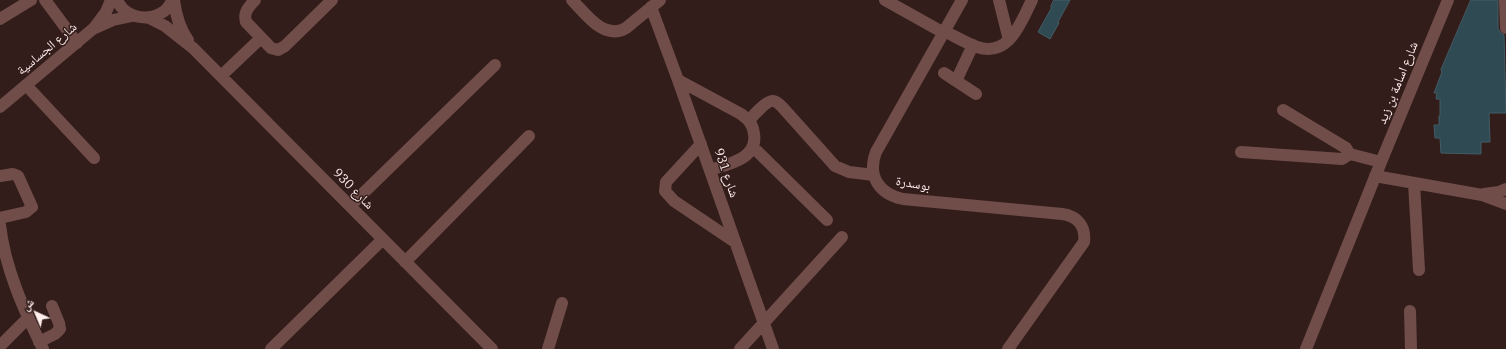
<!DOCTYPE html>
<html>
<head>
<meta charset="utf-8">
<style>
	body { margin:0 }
	#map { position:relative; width:1506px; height:349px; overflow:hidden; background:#331d1b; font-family:"IBM Plex Serif","Noto Naskh Arabic",serif }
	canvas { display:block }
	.north { position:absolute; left:16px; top:293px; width:40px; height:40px; -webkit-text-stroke:3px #331d1b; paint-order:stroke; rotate:316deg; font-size:11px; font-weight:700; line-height:16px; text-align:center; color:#ffeeec }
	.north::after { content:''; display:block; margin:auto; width:14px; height:18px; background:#ffeeec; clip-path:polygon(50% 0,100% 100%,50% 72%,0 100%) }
</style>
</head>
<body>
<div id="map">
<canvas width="1506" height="349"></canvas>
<div class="north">ش</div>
</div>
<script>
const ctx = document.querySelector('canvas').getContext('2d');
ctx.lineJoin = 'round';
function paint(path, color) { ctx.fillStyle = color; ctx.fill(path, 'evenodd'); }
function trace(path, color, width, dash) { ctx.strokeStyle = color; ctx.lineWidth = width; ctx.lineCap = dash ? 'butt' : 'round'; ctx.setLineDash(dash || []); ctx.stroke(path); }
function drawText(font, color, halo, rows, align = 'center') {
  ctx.font = font + ' "IBM Plex Serif","Noto Naskh Arabic",serif'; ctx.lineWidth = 3; ctx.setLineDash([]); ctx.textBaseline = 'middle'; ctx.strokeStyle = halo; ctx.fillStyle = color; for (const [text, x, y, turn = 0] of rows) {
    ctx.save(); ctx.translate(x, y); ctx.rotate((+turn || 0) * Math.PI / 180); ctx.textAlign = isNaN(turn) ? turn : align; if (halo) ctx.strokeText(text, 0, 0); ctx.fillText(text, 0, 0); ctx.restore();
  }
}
const building = new Path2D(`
	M 1054,0 L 1070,0 L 1058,22 L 1059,23 L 1050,39 L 1038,32 L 1052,7 L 1051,7 Z
	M 1471,0 L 1498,0 L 1498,28 L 1500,32 L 1504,35 L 1506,113 L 1489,113 L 1490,142 L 1481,142 L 1481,154 L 1441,153 L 1440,138 L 1435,138 L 1434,125 L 1439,125 L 1439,116 L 1440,116 L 1440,99 L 1436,99 L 1437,93 L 1434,93 L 1442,72 L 1441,70 Z`);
paint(building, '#2f4a53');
trace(building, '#425d66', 1);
trace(new Path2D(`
	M 45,0 L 77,43
	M 117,0 C 125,18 147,22 163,12 C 167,10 170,4 173,0
	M 174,0 C 176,15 179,28 188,40
	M 255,0 C 249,7 243,12 246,22 L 271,48 L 278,50 L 285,46 L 332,0
	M 572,0 C 586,14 604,41 626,28 L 660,0
	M 885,0 L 944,33 L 946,32 C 956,37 966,43 977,47 C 1009,58 1021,22 1032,0
	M 962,0 L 876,152 C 867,176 879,194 903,199 L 1062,214 C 1077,216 1086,226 1084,242 L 1008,349
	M 999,0 L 1009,40
	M 1505,0 L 1506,28
	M 651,7 L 678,80 L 773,349
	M 149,18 L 165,26 L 193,48 L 492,349
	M 0,19 L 31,0
	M 95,28 L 113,20 L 132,16
	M 944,73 L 976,94
	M 221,76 L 261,38
	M 678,80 L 741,114 C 748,119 753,124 754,134 C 758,159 728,164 710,170
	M 956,81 L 973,45
	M 26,85 L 94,158
	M 0,107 L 94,28 L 106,12 L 111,0
	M 1283,110 L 1346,148 L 1350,154 L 1381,162
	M 749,120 C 754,115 767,100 773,101 C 777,101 781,106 784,109 L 835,166 L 849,172 L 874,175
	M 701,144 L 666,182 L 665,191 L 674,201 L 735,242
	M 753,147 L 827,220
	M 1241,152 L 1342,159 L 1350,154
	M 0,176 L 13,174 L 18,176 L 32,207 L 26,212 L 0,218
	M 1375,176 L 1482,195 L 1506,204
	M 1414,183 L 1419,270
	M 1484,194 L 1499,192 L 1506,189
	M 350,206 L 495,65
	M 0,225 C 5,269 24,310 43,349
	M 405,262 L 529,136
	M 1410,311 L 1411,349
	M 39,342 L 55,334 L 60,329 L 59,323 L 52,306
	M 0,346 L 28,318
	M 271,349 L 383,239
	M 548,349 L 562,303
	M 740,349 L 842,237
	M 1306,349 L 1381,162 L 1448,0`), '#704d49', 12);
drawText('13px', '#ffeeec', '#331d1b', [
	["شارع الجساسية",47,49,-40],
	["شارع اسامة بن زيد",1398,83,-68],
	["شارع 931",726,173,71],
	["بوسدرة",913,184,10],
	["شارع 930",353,189,45]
]);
</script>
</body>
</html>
